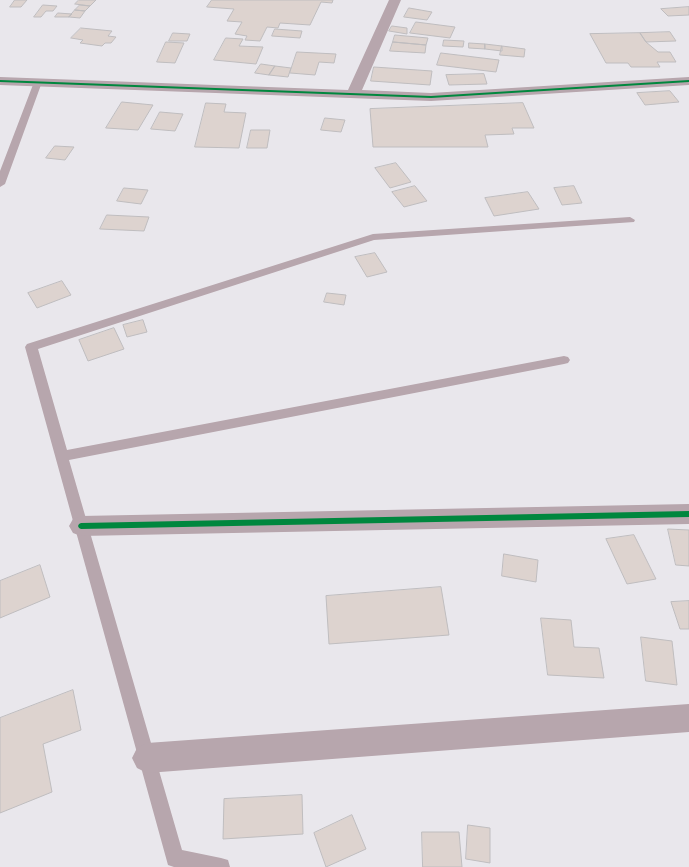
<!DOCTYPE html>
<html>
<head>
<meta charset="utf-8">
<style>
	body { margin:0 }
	canvas { display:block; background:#e9e7ec }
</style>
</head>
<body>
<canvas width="689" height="867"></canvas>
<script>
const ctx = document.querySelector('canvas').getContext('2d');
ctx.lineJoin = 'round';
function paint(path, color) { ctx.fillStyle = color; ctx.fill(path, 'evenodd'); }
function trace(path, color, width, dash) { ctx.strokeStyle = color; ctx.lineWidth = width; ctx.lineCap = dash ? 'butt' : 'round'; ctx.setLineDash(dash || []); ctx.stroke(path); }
const building = new Path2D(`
	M 15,0 L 27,0 L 21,7 L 10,7 Z
	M 79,0 L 96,0 L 90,6 L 75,4 Z
	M 212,0 L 333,0 L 332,3 L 321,2 L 310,25 L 280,23 L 278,28 L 267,27 L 260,41 L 245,40 L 247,36 L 235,34 L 242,22 L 227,21 L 234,9 L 207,7 Z
	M 43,5 L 57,6 L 53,11 L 46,11 L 41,17 L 34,17 Z
	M 80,5 L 90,6 L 85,11 L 75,10 Z
	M 689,7 L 689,15 L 668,16 L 661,9 Z
	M 409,8 L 432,12 L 427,20 L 404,17 Z
	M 75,10 L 85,11 L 80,18 L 69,17 Z
	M 58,13 L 72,14 L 69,17 L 55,17 Z
	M 416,22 L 455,27 L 450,38 L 410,33 Z
	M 392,26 L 407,28 L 407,34 L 389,31 Z
	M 81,28 L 112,31 L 108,36 L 116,37 L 111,43 L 105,43 L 102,46 L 80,43 L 83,40 L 71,38 Z
	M 275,29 L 302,31 L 300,38 L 272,36 Z
	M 670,32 L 676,41 L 646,42 L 640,33 Z
	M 173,33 L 190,34 L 187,41 L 169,41 Z
	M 640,33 L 646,42 L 658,52 L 670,52 L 676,62 L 657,62 L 660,67 L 631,67 L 628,63 L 606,63 L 590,34 Z
	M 395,35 L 428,38 L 426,45 L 393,42 Z
	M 226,38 L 243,39 L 239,46 L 263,47 L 256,64 L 214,60 Z
	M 444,40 L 464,41 L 463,47 L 443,46 Z
	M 166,42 L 184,43 L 175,63 L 157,62 Z
	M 393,42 L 426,45 L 425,53 L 390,51 Z
	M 469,43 L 485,44 L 485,49 L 469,48 Z
	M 485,44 L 502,46 L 502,51 L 485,49 Z
	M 502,46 L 525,49 L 524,57 L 500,55 Z
	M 297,52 L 336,54 L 334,63 L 319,62 L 315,75 L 290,73 Z
	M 441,53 L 499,60 L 496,72 L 437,65 Z
	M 261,64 L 275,66 L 269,75 L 255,73 Z
	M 275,66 L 291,68 L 288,77 L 269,75 Z
	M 374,67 L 432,71 L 430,85 L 371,81 Z
	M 484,74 L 487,84 L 449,85 L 446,75 Z
	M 670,91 L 679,102 L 645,105 L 637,93 Z
	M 122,102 L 153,105 L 138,130 L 106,128 Z
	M 206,103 L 226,104 L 224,112 L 246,113 L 239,148 L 195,147 Z
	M 523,103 L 534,128 L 512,128 L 514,134 L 485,135 L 488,147 L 373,147 L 370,109 Z
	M 160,112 L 183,114 L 175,131 L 151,129 Z
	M 325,118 L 345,120 L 341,132 L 321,130 Z
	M 251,130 L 270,130 L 267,148 L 247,148 Z
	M 55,146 L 74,147 L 65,160 L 46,158 Z
	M 396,163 L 411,182 L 390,188 L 375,168 Z
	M 415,186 L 427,201 L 404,207 L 392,192 Z
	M 574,186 L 582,203 L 562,205 L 554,188 Z
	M 124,188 L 148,190 L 141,204 L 117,201 Z
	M 528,192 L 539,209 L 494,216 L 485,198 Z
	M 107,215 L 149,217 L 144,231 L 100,229 Z
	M 375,253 L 387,272 L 367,277 L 355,257 Z
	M 62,281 L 71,295 L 37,308 L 28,293 Z
	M 327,293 L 346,295 L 344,305 L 324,302 Z
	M 143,320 L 147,332 L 127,337 L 123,325 Z
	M 114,328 L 124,349 L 88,361 L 79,340 Z
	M 668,529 L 689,530 L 689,566 L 676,565 Z
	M 634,535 L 656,579 L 627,584 L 606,539 Z
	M 504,554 L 538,560 L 536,582 L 502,576 Z
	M 40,565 L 50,597 L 0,618 L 0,581 Z
	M 441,587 L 449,635 L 329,644 L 326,596 Z
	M 689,601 L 689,629 L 680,629 L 671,602 Z
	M 541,618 L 571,620 L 574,647 L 599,648 L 604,678 L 548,675 Z
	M 641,637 L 672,641 L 677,685 L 646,681 Z
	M 73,690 L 81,730 L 43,744 L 52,792 L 0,813 L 0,718 Z
	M 302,795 L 303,834 L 223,839 L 224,799 Z
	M 352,815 L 366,849 L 326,867 L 314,833 Z
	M 468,825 L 490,828 L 490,863 L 466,859 Z
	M 422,832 L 459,832 L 462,867 L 423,867 Z`);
paint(building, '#ddd3cf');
trace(building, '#bfbdbf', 1);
paint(new Path2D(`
	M 38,79 L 42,82 L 5,184 L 0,187 L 0,171 L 34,82 Z
	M 630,217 L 635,220 L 634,222 L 374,240 L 38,349 L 67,450 L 564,356 L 568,357 L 570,360 L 568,363 L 564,364 L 69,460 L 182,850 L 221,858 L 228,860 L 230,867 L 174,867 L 168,865 L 25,347 L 27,344 L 373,234 Z`), '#b7a6ad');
paint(new Path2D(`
	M 389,0 L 401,0 L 362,90 L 431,93 L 689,77 L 689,85 L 431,101 L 0,85 L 0,77 L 348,90 Z
	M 689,504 L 689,524 L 81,536 L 73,533 L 69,526 L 73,519 L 81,516 Z
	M 689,704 L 689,732 L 147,773 L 137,768 L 132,758 L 137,748 L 147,743 Z`), '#b7a6ad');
paint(new Path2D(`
	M 0,80 L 431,96 L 689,80 L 689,82 L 431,98 L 0,82 Z
	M 689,511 L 689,517 L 81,529 L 79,528 L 78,526 L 79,524 L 81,523 Z`), '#00873e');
</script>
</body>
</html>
